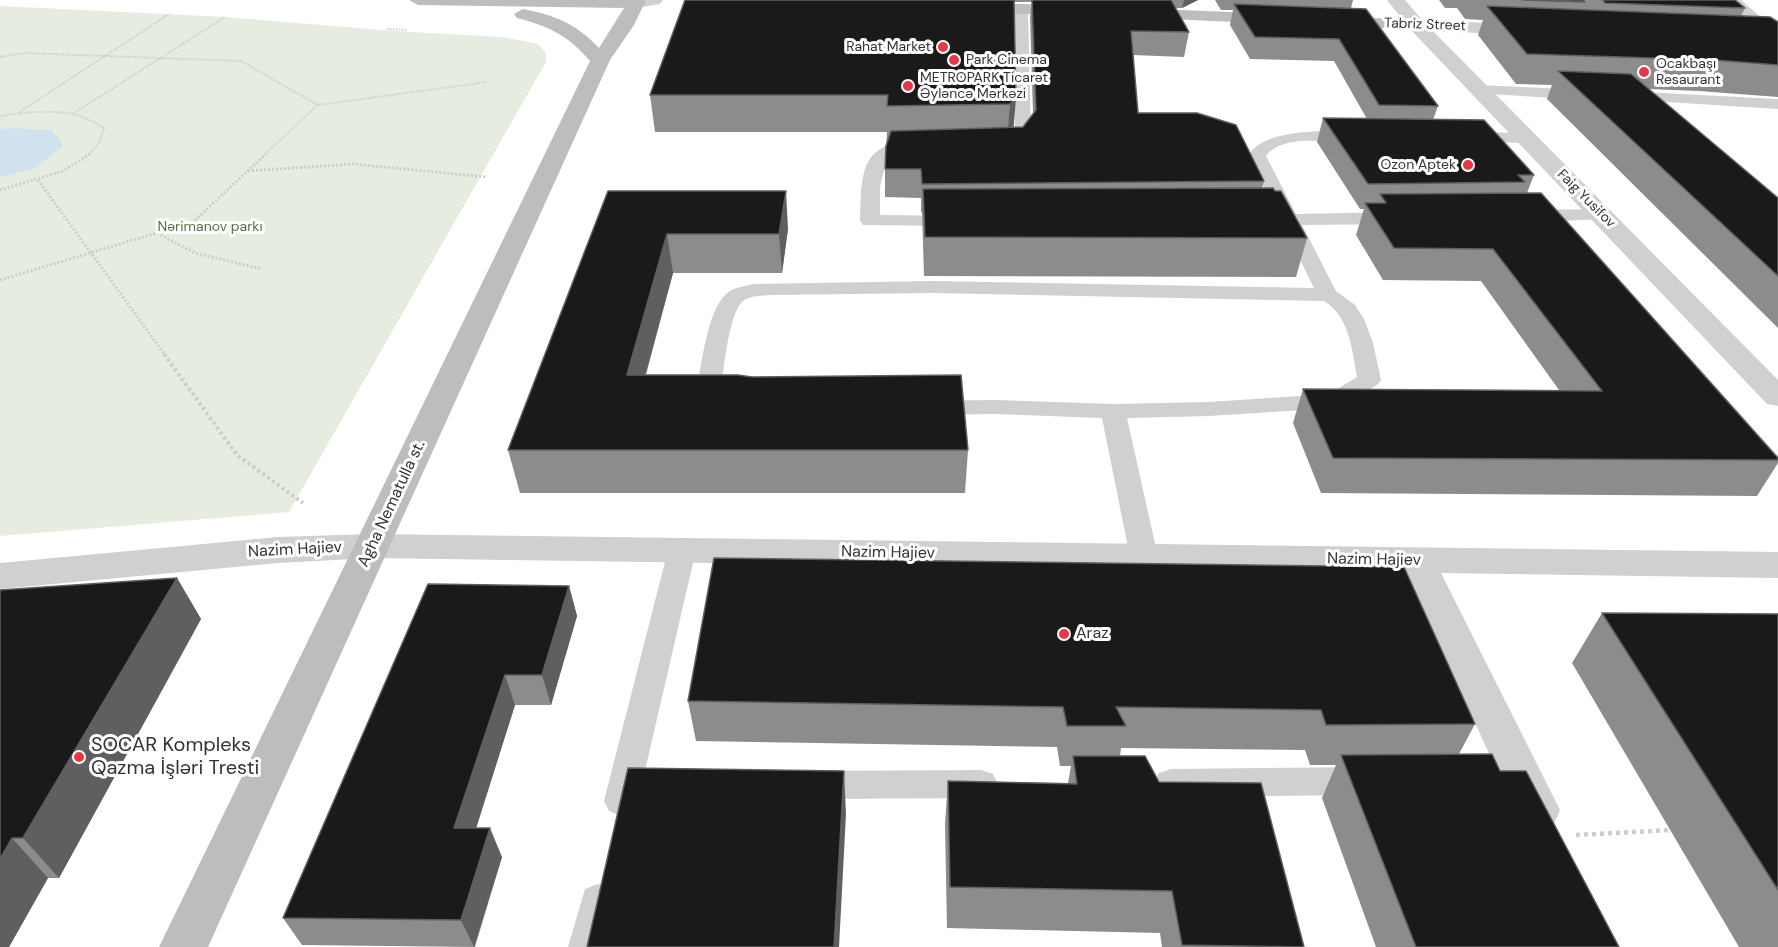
<!DOCTYPE html>
<html>
<head>
<meta charset="utf-8">
<style>
	body { margin:0 }
	canvas { display:block; background:#fff }
</style>
</head>
<body>
<canvas width="1778" height="947"></canvas>
<script>
const ctx = document.querySelector('canvas').getContext('2d');
ctx.lineJoin = 'round';
function paint(path, color) { ctx.fillStyle = color; ctx.fill(path, 'evenodd'); }
function trace(path, color, width, dash) { ctx.strokeStyle = color; ctx.lineWidth = width; ctx.lineCap = dash ? 'butt' : 'round'; ctx.setLineDash(dash || []); ctx.stroke(path); }
function drawText(font, color, halo, rows, align = 'center') {
  ctx.font = font + ' "DM Sans",sans-serif'; ctx.lineWidth = 6; ctx.setLineDash([]); ctx.textBaseline = 'middle'; ctx.strokeStyle = halo; ctx.fillStyle = color; for (const [text, x, y, turn = 0] of rows) {
    ctx.save(); ctx.translate(x, y); ctx.rotate((+turn || 0) * Math.PI / 180); ctx.textAlign = isNaN(turn) ? turn : align; if (halo) ctx.strokeText(text, 0, 0); ctx.fillText(text, 0, 0); ctx.restore();
  }
}
paint(new Path2D(`
	M 0,6 L 225,17 L 394,31 L 503,37 L 538,44 L 546,53 L 546,62 L 289,512 L 0,536 Z`), '#e6ecdf');
paint(new Path2D(`
	M 8,128 L 52,130 L 63,146 L 33,169 L 0,177 L 0,130 Z`), '#cfe2ee');
trace(new Path2D(`
	M 387,29 L 408,30
	M 0,57 L 23,53 L 241,61 L 318,105 L 264,155
	M 318,105 L 487,82
	M 18,113 L 169,14
	M 74,113 L 225,17
	M 0,116 C 36,111 72,106 104,128 L 100,142 L 88,155`), '#cdcdcd', 2, [1.5, 1.5]);
trace(new Path2D(`
	M 248,171 L 353,164 L 486,177
	M 38,180 L 165,355
	M 0,190 L 63,171 L 90,154
	M 157,233 L 195,253 L 262,269
	M 0,280 L 193,222 L 266,154`), '#cdcdcd', 3, [2, 2]);
trace(new Path2D(`
	M 164,354 L 237,455 L 303,503`), '#cdcdcd', 4, [3, 3]);
trace(new Path2D(`
	M 1576,835 L 1671,830`), '#cdcdcd', 4.5, [4, 4]);
paint(new Path2D(`
	M 1021,4 L 1028,8 L 1031,137 L 1019,153 L 1005,154 L 996,149 L 999,145 L 1008,144 L 1015,136 L 1014,8 Z
	M 1480,85 L 1585,90 L 1593,95 L 1585,100 L 1474,93 L 1472,90 L 1474,87 Z
	M 1624,91 L 1778,99 L 1778,109 L 1618,99 L 1616,96 L 1618,93 Z
	M 1353,131 L 1361,136 L 1359,140 C 1332,146 1286,131 1266,156 L 1296,214 L 1395,212 L 1404,218 L 1395,224 L 1302,225 L 1336,291 L 1355,305 L 1364,319 L 1373,343 L 1381,380 L 1377,385 L 1342,406 L 1334,408 L 1209,416 L 1127,418 L 1158,557 L 1154,564 L 1144,567 L 1134,564 L 1130,557 L 1102,418 L 995,414 L 756,417 L 710,408 L 697,387 C 702,363 708,304 730,291 C 737,287 745,286 753,284 L 933,281 L 1314,288 L 1283,225 L 1261,226 L 1251,220 L 1261,214 L 1277,214 L 1248,156 C 1263,128 1325,131 1353,131 ZM 933,293 L 1324,301 C 1350,317 1352,350 1357,377 L 1329,394 L 1209,402 L 1113,404 L 995,400 L 756,403 L 727,397 L 721,387 C 724,368 729,312 743,301 C 751,295 762,296 771,295 Z
	M 1464,132 L 1525,133 L 1533,138 L 1525,143 L 1458,141 L 1456,137 L 1458,133 Z
	M 904,143 L 920,144 L 929,149 C 919,160 900,150 887,158 L 880,187 L 880,215 L 957,216 L 964,218 L 967,222 L 964,226 L 863,225 L 860,221 C 862,185 857,145 904,143 Z
	M 1602,209 L 1609,211 L 1611,215 L 1609,219 L 1528,222 L 1519,216 L 1528,210 Z
	M 682,540 L 692,543 L 696,550 L 638,801 L 633,811 L 621,816 L 609,811 L 604,801 L 668,550 L 672,543 Z
	M 1362,767 L 1374,771 L 1379,781 L 1374,791 L 1362,795 L 1171,797 L 1159,793 L 1154,783 L 1159,773 L 1171,769 Z
	M 981,770 L 993,774 L 998,784 L 993,794 L 981,798 L 811,799 L 799,795 L 794,785 L 799,775 L 811,771 Z
	M 598,884 L 611,889 L 616,901 L 606,947 L 568,947 L 585,889 Z`), '#d0d0d0');
paint(new Path2D(`
	M 629,0 L 663,0 L 660,4 L 636,8 L 630,7 L 627,3 Z
	M 1387,0 L 1405,0 L 1422,20 L 1530,25 L 1533,29 L 1524,35 L 1433,31 L 1778,380 L 1778,406 L 1767,404 L 1410,29 Z
	M 1721,0 L 1741,0 L 1778,32 L 1778,43 L 1767,42 Z
	M 372,534 L 1778,552 L 1778,578 L 1441,573 L 1560,810 L 1554,824 L 1538,829 L 1522,824 L 1405,573 L 372,558 L 278,563 L 0,589 L 0,563 L 278,537 Z`), '#d0d0d0');
paint(new Path2D(`
	M 409,0 L 646,0 L 634,25 L 610,60 L 208,947 L 159,947 L 590,61 C 568,35 548,26 517,18 L 514,14 L 523,9 C 554,15 577,24 599,48 L 624,8 L 418,5 Z
	M 968,2 L 1076,6 L 1085,11 L 1076,16 L 962,11 L 959,7 L 962,3 Z
	M 1133,8 L 1277,14 L 1286,19 L 1277,24 L 1127,17 L 1124,13 Z
	M 1331,16 L 1416,20 L 1425,25 L 1416,30 L 1325,25 L 1322,21 Z`), '#bdbdbd');
paint(new Path2D(`
	M 685,0 L 1198,0 L 1182,8 L 1176,8 L 1189,32 L 1184,57 L 1133,55 L 1138,113 L 1264,181 L 1262,188 L 1307,238 L 1296,277 L 924,276 L 922,212 L 921,212 L 921,198 L 885,197 L 885,169 L 887,132 L 655,132 L 650,95 ZM 1014,2 L 1032,2 L 1030,17 L 1033,114 L 1023,127 L 1013,127 Z
	M 1215,0 L 1353,0 L 1351,8 L 1438,106 L 1433,120 L 1534,175 L 1527,193 L 1778,458 L 1778,463 L 1757,496 L 1321,493 L 1293,423 L 1303,389 L 1559,390 L 1481,281 L 1383,280 L 1356,235 L 1364,209 L 1360,209 L 1317,142 L 1323,118 L 1367,119 L 1334,61 L 1250,59 L 1230,25 L 1233,10 L 1221,10 Z
	M 1439,0 L 1603,0 L 1745,8 L 1741,16 L 1778,22 L 1778,97 L 1699,91 L 1648,89 L 1778,198 L 1778,328 L 1547,99 L 1552,85 L 1516,84 L 1478,35 L 1483,20 L 1465,19 L 1457,8 L 1445,8 Z
	M 608,191 L 788,229 L 782,273 L 673,273 L 646,375 L 968,450 L 965,493 L 520,493 L 508,450 Z
	M 714,558 L 1475,724 L 1459,754 L 1500,771 L 1619,947 L 1376,947 L 1322,798 L 1336,765 L 1310,765 L 1305,750 L 1121,748 L 1120,756 L 1159,782 L 1304,947 L 1162,947 L 1160,933 L 947,928 L 945,824 L 948,781 L 1068,783 L 1071,766 L 1060,766 L 1057,747 L 696,741 L 688,701 Z
	M 177,578 L 201,619 L 59,878 L 48,878 L 9,947 L 0,590 Z
	M 569,586 L 577,616 L 551,705 L 515,705 L 476,828 L 502,857 L 475,947 L 302,945 L 283,918 Z
	M 1602,613 L 1778,614 L 1778,947 L 1739,947 L 1572,663 Z`), '#8c8c8c');
paint(new Path2D(`
	M 1184,0 L 1198,0 L 1182,8 Z
	M 1016,98 L 1013,135 L 1007,142 L 1010,104 Z
	M 786,191 L 788,229 L 782,273 L 779,234 Z
	M 667,234 L 673,273 L 634,416 L 627,375 Z
	M 177,578 L 201,619 L 59,878 L 23,838 Z
	M 569,586 L 577,616 L 551,705 L 542,675 Z
	M 505,675 L 515,705 L 467,857 L 454,828 Z
	M 844,771 L 846,814 L 839,947 L 834,947 Z
	M 490,828 L 502,857 L 474,947 L 461,920 Z
	M 12,838 L 48,878 L 9,947 L 0,947 L 0,859 Z`), '#5f5f5f');
const building = new Path2D(`
	M 685,0 L 1014,0 L 1016,98 L 1010,104 L 887,106 L 888,95 L 650,95 Z
	M 1032,0 L 1171,0 L 1189,32 L 1131,31 L 1138,113 L 1197,113 L 1236,125 L 1264,181 L 922,184 L 921,169 L 885,169 L 886,146 L 891,131 L 1023,127 L 1036,110 Z
	M 1522,0 L 1583,0 L 1585,2 Z
	M 1603,0 L 1735,0 L 1745,8 L 1605,3 Z
	M 1234,4 L 1366,9 L 1438,106 L 1379,105 L 1339,39 L 1255,37 Z
	M 1487,6 L 1770,17 L 1778,22 L 1778,65 L 1714,60 L 1527,54 Z
	M 1558,71 L 1631,74 L 1778,198 L 1778,276 Z
	M 1323,118 L 1484,120 L 1534,175 L 1518,175 L 1525,182 L 1368,184 Z
	M 1273,188 L 1275,191 L 1281,191 L 1307,238 L 925,237 L 923,189 Z
	M 608,191 L 786,191 L 779,234 L 667,234 L 627,375 L 738,375 L 752,377 L 961,375 L 968,450 L 508,450 Z
	M 1541,193 L 1778,458 L 1778,460 L 1333,458 L 1303,389 L 1602,391 L 1493,249 L 1394,248 L 1365,203 L 1386,203 L 1380,194 Z
	M 714,558 L 1404,567 L 1475,724 L 1326,725 L 1321,710 L 1116,707 L 1126,726 L 1067,726 L 1063,707 L 688,701 Z
	M 177,578 L 23,838 L 12,838 L 0,859 L 0,590 Z
	M 428,584 L 569,586 L 542,675 L 505,675 L 454,828 L 490,828 L 461,920 L 283,918 Z
	M 1602,613 L 1778,614 L 1778,890 Z
	M 1492,754 L 1500,771 L 1526,771 L 1619,947 L 1416,947 L 1341,755 Z
	M 1073,756 L 1145,756 L 1159,782 L 1261,783 L 1304,947 L 1182,945 L 1172,891 L 950,887 L 948,781 L 1077,784 Z
	M 628,768 L 844,771 L 834,947 L 587,947 Z`);
paint(building, '#1a1a1a');
trace(building, '#5f5f5f', 1.5);
for (const [x, y, r, color] of [
	[943,47,6,"#e63946"],
	[954,60,6,"#e63946"],
	[1644,72,6,"#e63946"],
	[908,86,6,"#e63946"],
	[1468,165,6,"#e63946"],
	[1064,634,6,"#e63946"],
	[79,757,6,"#e63946"]
]) { const dot = new Path2D(); dot.arc(x, y, r, 0, 2 * Math.PI); ctx.fillStyle = color; ctx.fill(dot); trace(dot, '#fff', 2); }
drawText('14px', '#333', '#fff', [
	["Tabriz Street",1425,25,2],
	["Faig Yusifov",1586,199,45]
]);
drawText('14px', '#333', '#fff', [
	["Rahat Market",931,47,"right"],
	["Park Cinema",966,60],
	["Ocakbaşı",1656,64],
	["Resaurant",1656,80],
	["METROPARK Ticarət",920,78],
	["Əyləncə Mərkəzi",920,94],
	["Ozon Aptek",1456,165,"right"]
], 'left');
drawText('14px', '#56703f', '#fff', [
	["Nərimanov parkı",210,227]
]);
drawText('16px', '#333', '#fff', [
	["Agha Nematulla st.",392,504,-65],
	["Nazim Hajiev",295,550,-3],
	["Nazim Hajiev",888,553,1],
	["Nazim Hajiev",1374,560,1]
]);
drawText('16px', '#333', '#fff', [
	["Araz",1076,634]
], 'left');
drawText('20px', '#333', '#fff', [
	["SOCAR Kompleks",91,746],
	["Qazma İşləri Tresti",91,769]
], 'left');
</script>
</body>
</html>
